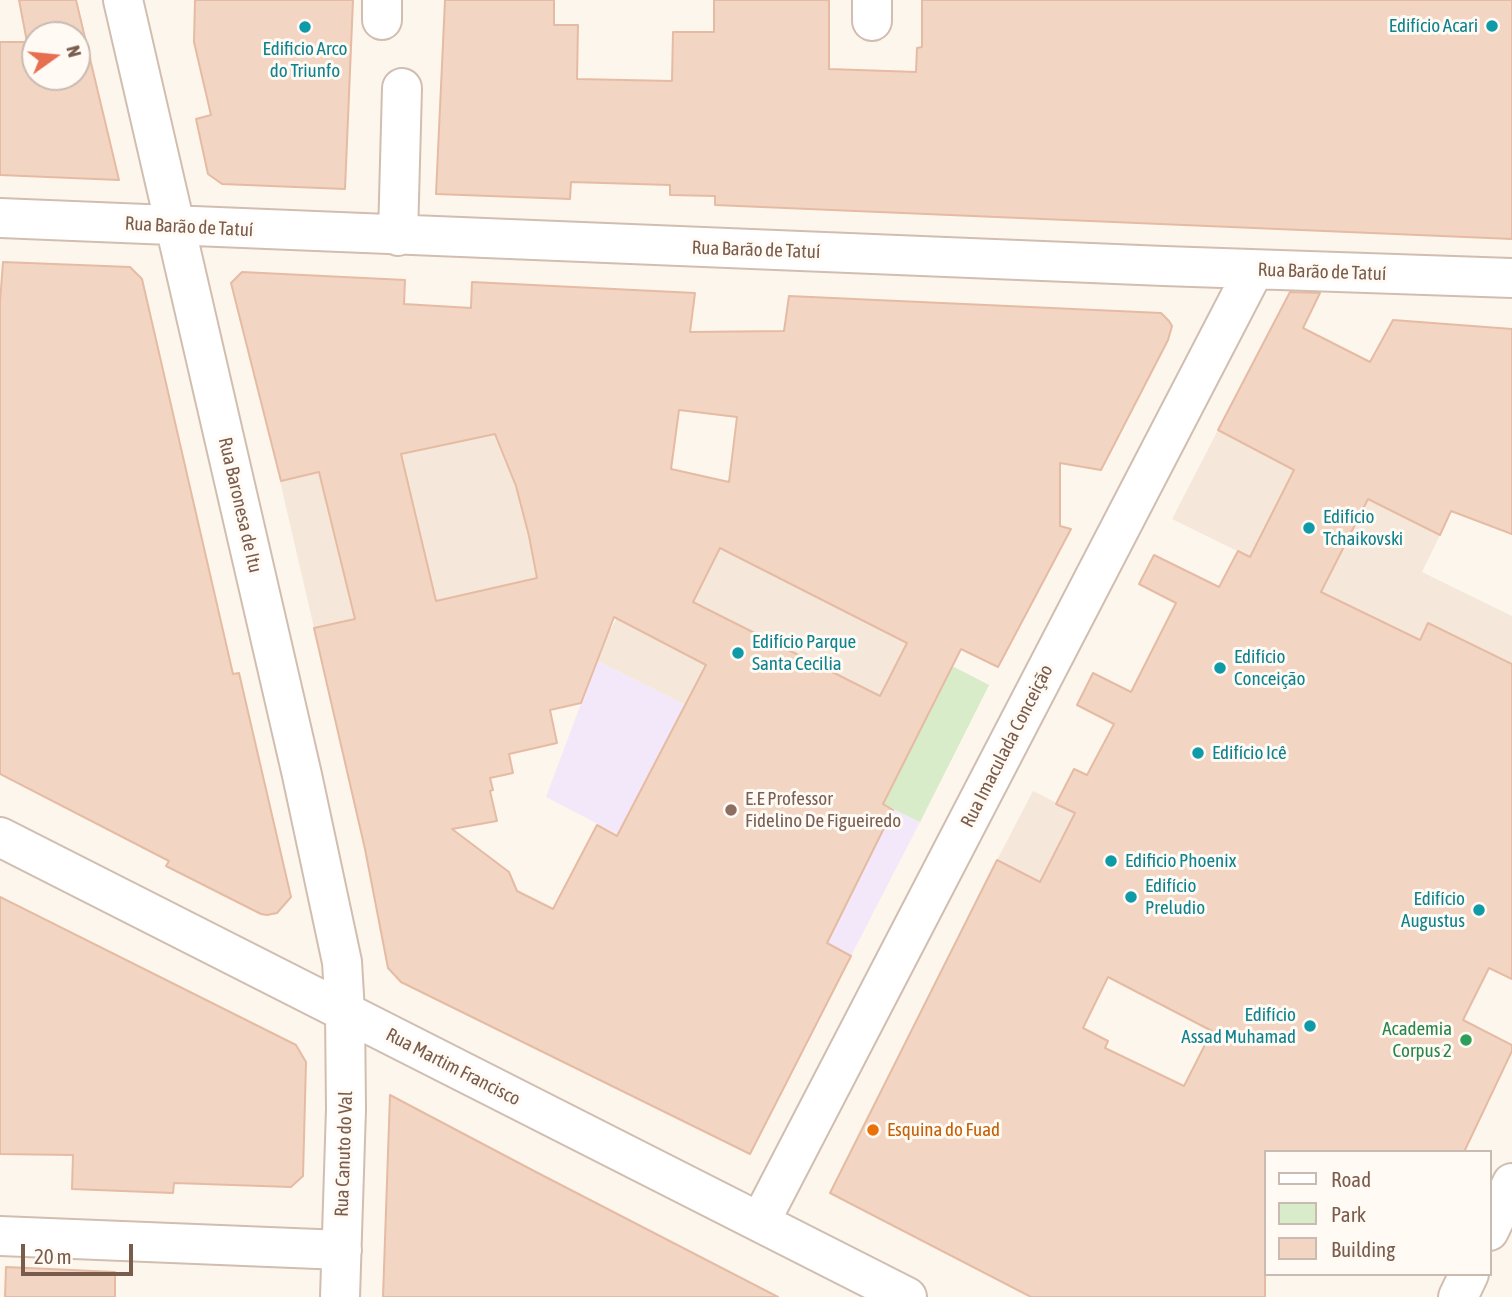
<!DOCTYPE html>
<html>
<head>
<meta charset="utf-8">
<style>
	body { margin:0 }
	#map { position:relative; width:1512px; height:1297px; overflow:hidden; background:#fdf6ec; font-family:"Asap Condensed",sans-serif }
	canvas { display:block }
	.legend { position:absolute; left:1264px; top:1150px; width:228px; height:126px; box-sizing:border-box; background:#fffaf3; border:2px solid #cabbb1; margin:0; padding:9px 12px; list-style:none; font-size:21px; color:#7a5c4d }
	.legend li { display:flex; align-items:center; gap:14px; height:35px }
	.legend b { width:35px; border:2px solid #cabbb1 }
	.north { position:absolute; left:21px; top:21px; width:70px; height:70px; box-sizing:border-box; background:#fffaf3; border:2px solid #cabbb1; border-radius:50%; rotate:75deg; font-size:19px; font-weight:700; line-height:28px; text-align:center; color:#7a5c4d }
	.north::after { content:''; display:block; margin:auto; width:24px; height:32px; background:#e76f51; clip-path:polygon(50% 0,100% 100%,50% 72%,0 100%) }
	.scale { position:absolute; left:21px; top:1244px; width:112px; height:32px; box-sizing:border-box; border:4px solid #7a5c4d; border-top:0; padding-left:9px; font-size:21px; line-height:24px; white-space:nowrap; color:#7a5c4d; -webkit-text-stroke:5px #fffaf3; paint-order:stroke }
</style>
</head>
<body>
<div id="map">
<canvas width="1512" height="1297"></canvas>
<ul class="legend">
<li><b style="height:9px;background:#fff"></b>Road</li>
<li><b style="height:19px;background:#d8ecc9"></b>Park</li>
<li><b style="height:19px;background:#f3d5c3"></b>Building</li>
</ul>
<div class="north">N</div>
<div class="scale">20 m</div>
</div>
<script>
const ctx = document.querySelector('canvas').getContext('2d');
ctx.lineJoin = 'round';
function paint(path, color) { ctx.fillStyle = color; ctx.fill(path, 'evenodd'); }
function trace(path, color, width, dash) { ctx.strokeStyle = color; ctx.lineWidth = width; ctx.lineCap = dash ? 'butt' : 'round'; ctx.setLineDash(dash || []); ctx.stroke(path); }
function drawText(font, color, halo, rows, align = 'center') {
  ctx.font = font + ' "Asap Condensed",sans-serif'; ctx.lineWidth = 6; ctx.setLineDash([]); ctx.textBaseline = 'middle'; ctx.strokeStyle = halo; ctx.fillStyle = color; for (const [text, x, y, turn = 0] of rows) {
    ctx.save(); ctx.translate(x, y); ctx.rotate((+turn || 0) * Math.PI / 180); ctx.textAlign = isNaN(turn) ? turn : align; if (halo) ctx.strokeText(text, 0, 0); ctx.fillText(text, 0, 0); ctx.restore();
  }
}
paint(new Path2D(`
	M 1218,430 L 1358,503 L 1362,495 L 1440,535 L 1422,572 L 1512,616 L 1512,745 L 1396,629 L 1172,519 Z
	M 498,433 L 521,498 L 539,578 L 314,628 L 280,481 Z
	M 671,523 L 989,685 L 920,822 L 597,661 L 608,634 Z
	M 1033,791 L 1270,910 L 1236,982 L 997,860 Z`), '#f5e8da');
paint(new Path2D(`
	M 597,661 L 920,822 L 851,956 L 546,797 Z`), '#f3e8fa');
paint(new Path2D(`
	M 952,666 L 989,685 L 920,822 L 883,804 Z`), '#d8ecc9');
const building = new Path2D(`
	M 19,0 L 76,0 L 119,180 L 0,175 L 0,42 L 27,42 ZM 35,35 L 77,35 L 77,77 L 35,77 Z
	M 195,0 L 353,0 L 345,189 L 222,184 L 208,174 L 196,119 L 211,115 L 194,42 Z
	M 445,0 L 554,0 L 554,25 L 578,25 L 577,79 L 672,81 L 673,32 L 714,32 L 714,0 L 829,0 L 829,69 L 916,72 L 917,48 L 922,47 L 922,0 L 1512,0 L 1512,239 L 715,205 L 715,196 L 670,195 L 670,185 L 571,182 L 570,199 L 436,194 Z
	M 3,262 L 130,267 L 142,279 L 233,674 L 239,673 L 291,897 L 277,913 L 267,915 L 261,914 L 166,866 L 169,861 L 0,774 L 0,302 Z
	M 242,272 L 405,280 L 404,304 L 471,308 L 472,282 L 695,293 L 690,332 L 784,331 L 789,296 L 1161,313 L 1169,321 L 1172,326 L 1168,340 L 1101,470 L 1060,463 L 1060,526 L 1071,529 L 998,667 L 961,649 L 883,804 L 893,810 L 827,943 L 851,956 L 750,1154 L 401,982 L 388,968 L 365,849 L 314,628 L 355,619 L 319,472 L 281,481 L 231,283 ZM 679,410 L 737,417 L 729,482 L 671,469 ZM 495,434 L 516,486 L 529,536 L 537,578 L 436,601 L 401,454 ZM 720,548 L 907,643 L 880,696 L 693,602 ZM 614,617 L 706,665 L 617,836 L 597,825 L 553,909 L 517,891 L 509,872 L 452,829 L 497,821 L 490,791 L 493,790 L 490,778 L 513,773 L 509,754 L 557,743 L 550,710 L 581,703 Z
	M 1290,292 L 1320,293 L 1303,328 L 1370,362 L 1393,320 L 1512,329 L 1512,534 L 1451,511 L 1440,535 L 1368,499 L 1321,592 L 1420,640 L 1428,623 L 1512,664 L 1512,979 L 1489,968 L 1463,1020 L 1512,1045 L 1512,1051 L 1464,1152 L 1265,1152 L 1265,1297 L 1031,1297 L 830,1193 L 997,860 L 1040,882 L 1075,813 L 1056,804 L 1074,769 L 1087,775 L 1114,724 L 1077,705 L 1093,673 L 1131,692 L 1176,603 L 1139,584 L 1154,555 L 1219,587 L 1238,551 L 1250,557 L 1294,470 L 1218,430 ZM 1108,977 L 1212,1031 L 1184,1086 L 1105,1048 L 1108,1041 L 1083,1028 Z
	M 0,897 L 296,1045 L 306,1062 L 303,1176 L 291,1187 L 174,1183 L 173,1193 L 72,1189 L 73,1155 L 0,1154 Z
	M 390,1095 L 536,1172 L 778,1297 L 383,1297 Z
	M 6,1267 L 115,1272 L 115,1297 L 5,1297 Z`);
paint(building, '#f3d5c3');
trace(building, '#e6bba3', 2);
const minor = new Path2D(`
	M 123,0 L 302,775 L 342,962 L 345,1012 L 346,1109 L 340,1297
	M 872,0 L 872,21
	M 382,20 L 382,0
	M 0,218 L 1164,266 L 1512,278
	M 398,236 L 402,88
	M 0,837 L 907,1297
	M 760,1222 L 1254,270
	M 1489,1231 L 1512,1183
	M 0,1236 L 342,1250
	M 1458,1297 L 1469,1274`);
trace(minor, '#d1beb0', 42);
trace(minor, '#fff', 38);
for (const [x, y, r, color] of [
	[1492,26,7,"#0f9aa8"],
	[305,27,7,"#0f9aa8"],
	[1309,528,7,"#0f9aa8"],
	[738,653,7,"#0f9aa8"],
	[1220,668,7,"#0f9aa8"],
	[1198,753,7,"#0f9aa8"],
	[731,810,7,"#8d6e63"],
	[1111,861,7,"#0f9aa8"],
	[1131,897,7,"#0f9aa8"],
	[1479,910,7,"#0f9aa8"],
	[1310,1026,7,"#0f9aa8"],
	[1466,1040,7,"#2e9e5b"],
	[873,1130,7,"#e8710a"]
]) { const dot = new Path2D(); dot.arc(x, y, r, 0, 2 * Math.PI); ctx.fillStyle = color; ctx.fill(dot); trace(dot, '#fffaf3', 2.5); }
drawText('19px', '#0d838f', '#fffaf3', [
	["Edifício Acari",1478,26,"right"],
	["Edificio Arco",305,49,"center"],
	["do Triunfo",305,71,"center"],
	["Edifício",1323,517],
	["Tchaikovski",1323,539],
	["Edifício Parque",752,642],
	["Santa Cecilia",752,664],
	["Edifício",1234,657],
	["Conceição",1234,679],
	["Edifício Icê",1212,753],
	["Edificio Phoenix",1125,861],
	["Edifício",1145,886],
	["Preludio",1145,908],
	["Edifício",1465,899,"right"],
	["Augustus",1465,921,"right"],
	["Edifício",1296,1015,"right"],
	["Assad Muhamad",1296,1037,"right"]
], 'left');
drawText('19px', '#7a5c4d', '#fffaf3', [
	["Rua Barão de Tatuí",189,227,3],
	["Rua Barão de Tatuí",756,250,2],
	["Rua Barão de Tatuí",1322,272,2],
	["Rua Baronesa de Itu",240,505,77],
	["Rua Imaculada Conceição",1007,746,-63],
	["Rua Martim Francisco",453,1067,27],
	["Rua Canuto do Val",344,1154,-88]
]);
drawText('19px', '#785e54', '#fffaf3', [
	["E.E Professor",745,799],
	["Fidelino De Figueiredo",745,821]
], 'left');
drawText('19px', '#27864d', '#fffaf3', [
	["Academia",1452,1029],
	["Corpus 2",1452,1051]
], 'right');
drawText('19px', '#c56008', '#fffaf3', [
	["Esquina do Fuad",887,1130]
], 'left');
</script>
</body>
</html>
